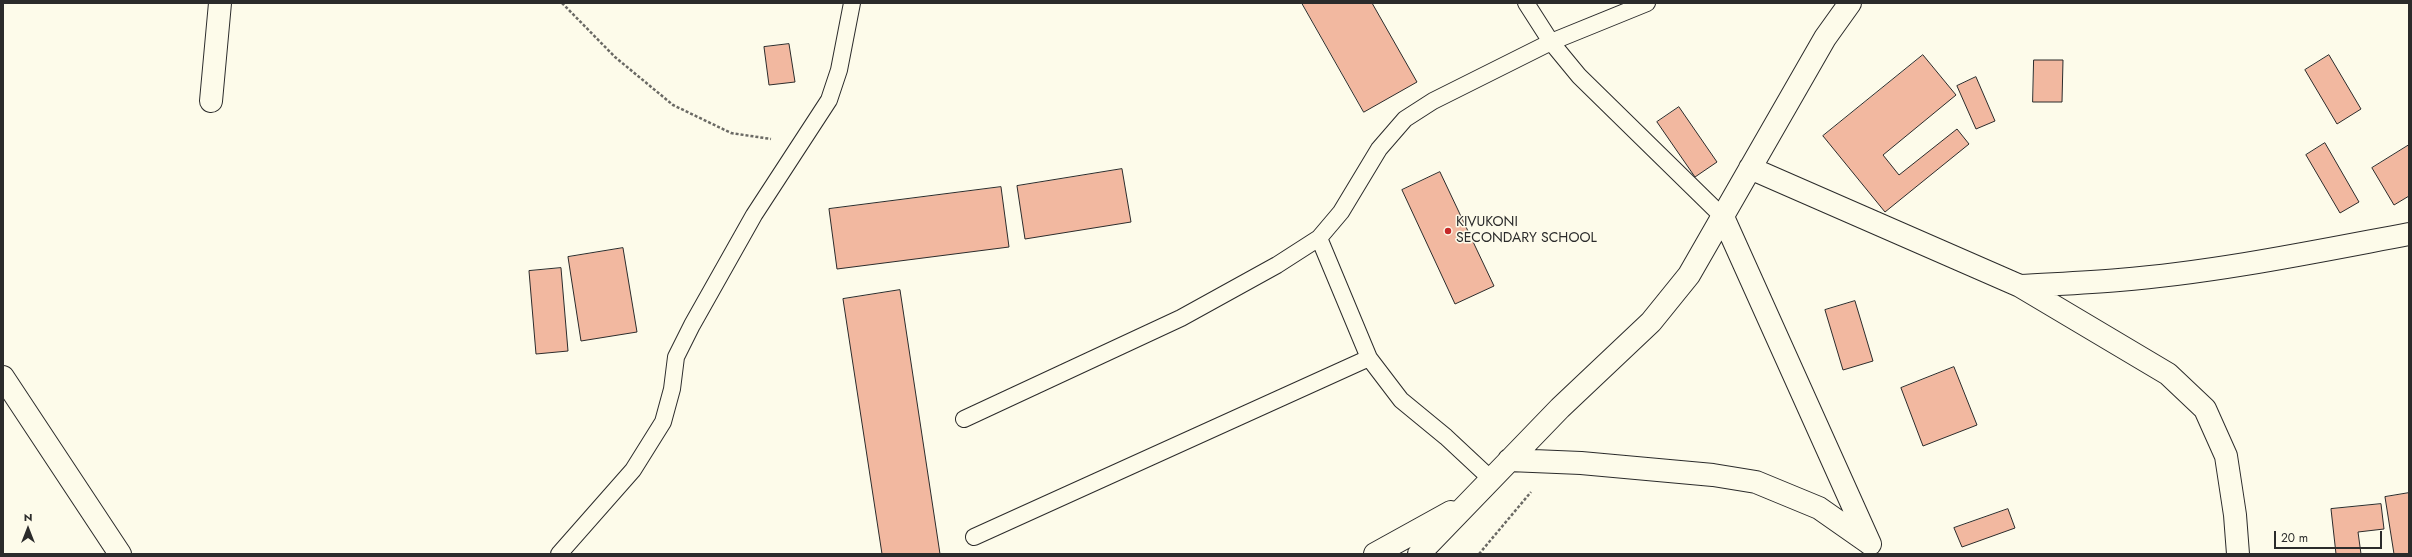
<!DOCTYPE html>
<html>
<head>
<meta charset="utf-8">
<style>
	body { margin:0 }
	#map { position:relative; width:2412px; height:557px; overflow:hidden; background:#fdfbea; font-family:Jost,sans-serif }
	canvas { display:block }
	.frame { position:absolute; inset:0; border:4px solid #2b2b2b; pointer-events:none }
	.north { position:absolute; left:8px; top:509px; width:40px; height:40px; -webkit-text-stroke:3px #fdfbea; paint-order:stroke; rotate:0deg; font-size:11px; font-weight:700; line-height:16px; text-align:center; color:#2b2b2b }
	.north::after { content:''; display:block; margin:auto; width:14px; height:18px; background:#2b2b2b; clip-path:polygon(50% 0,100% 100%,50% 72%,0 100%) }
	.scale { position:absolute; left:2274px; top:531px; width:108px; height:18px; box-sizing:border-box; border:2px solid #2b2b2b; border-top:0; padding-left:5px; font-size:12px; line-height:14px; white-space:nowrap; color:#2b2b2b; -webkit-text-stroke:3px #fdfbea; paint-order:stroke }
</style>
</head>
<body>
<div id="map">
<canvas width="2412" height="557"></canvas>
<div class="frame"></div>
<div class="north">N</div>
<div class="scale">20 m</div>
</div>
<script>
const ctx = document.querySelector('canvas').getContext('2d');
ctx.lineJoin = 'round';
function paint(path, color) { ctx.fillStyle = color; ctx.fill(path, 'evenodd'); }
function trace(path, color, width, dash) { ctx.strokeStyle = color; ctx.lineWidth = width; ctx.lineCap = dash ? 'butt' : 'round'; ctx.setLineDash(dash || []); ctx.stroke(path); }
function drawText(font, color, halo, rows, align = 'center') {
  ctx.font = font + ' Jost,sans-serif'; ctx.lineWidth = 3; ctx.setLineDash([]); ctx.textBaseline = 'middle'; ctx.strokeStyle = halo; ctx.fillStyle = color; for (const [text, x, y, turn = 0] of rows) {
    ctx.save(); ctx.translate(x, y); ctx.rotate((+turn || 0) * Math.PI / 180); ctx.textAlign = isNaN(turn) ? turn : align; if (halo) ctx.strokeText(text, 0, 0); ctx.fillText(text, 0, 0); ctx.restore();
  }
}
const building = new Path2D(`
	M 1302,3 L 1372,3 L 1417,82 L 1364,112 Z
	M 789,44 L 795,82 L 769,85 L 764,47 Z
	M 1923,55 L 1956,95 L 1883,155 L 1899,175 L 1957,129 L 1969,144 L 1885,212 L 1823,136 Z
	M 2329,55 L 2361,109 L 2337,124 L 2305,70 Z
	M 2034,60 L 2063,60 L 2062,102 L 2033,102 Z
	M 1976,77 L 1995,121 L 1976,129 L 1957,86 Z
	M 1679,107 L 1717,162 L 1695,177 L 1657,122 Z
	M 2325,143 L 2359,202 L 2340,213 L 2306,155 Z
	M 2409,145 L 2409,196 L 2394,205 L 2372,168 Z
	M 1122,169 L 1131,222 L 1025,239 L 1017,186 Z
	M 1440,172 L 1494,286 L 1455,304 L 1402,190 Z
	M 1001,187 L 1009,247 L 837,269 L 829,209 Z
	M 623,248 L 637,332 L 581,341 L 568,257 Z
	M 561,268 L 568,351 L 536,354 L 529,271 Z
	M 900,290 L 940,554 L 882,554 L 843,299 Z
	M 1855,301 L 1873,361 L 1843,370 L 1825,310 Z
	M 1954,367 L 1977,425 L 1923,446 L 1901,388 Z
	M 2409,493 L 2409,554 L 2394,554 L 2385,497 Z
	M 2381,504 L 2384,529 L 2358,532 L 2361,554 L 2336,554 L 2331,509 Z
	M 2008,509 L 2015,528 L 1962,547 L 1954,528 Z`);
paint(building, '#f2b8a0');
trace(building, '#2b2b2b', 1);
const service = new Path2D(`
	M 1526,3 L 1551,42 L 1579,76 L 1723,217
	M 1319,238 L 1369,358 L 1401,400 L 1446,437 L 1491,479
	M 964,419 L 1181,318 L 1277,265 L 1319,238 L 1341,212 L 1379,149 L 1405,119 L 1433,101 L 1551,42 L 1647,3
	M 974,537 L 1369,358
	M 559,554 L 633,470 L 663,422 L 672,389 L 676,357 L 692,325 L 754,215 L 829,100 L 839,70 L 852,3`);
const minor = new Path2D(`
	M 211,101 L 220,3
	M 1750,168 L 2020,286 L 2168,374 L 2205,409 L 2226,456 L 2235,515 L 2238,554
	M 1723,217 L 1870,544
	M 2020,286 C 2053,284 2086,283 2119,280 C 2217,272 2313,252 2409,234
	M 3,377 L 120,554
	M 1509,460 L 1581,463 L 1713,475 L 1756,482 L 1819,508 L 1869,543
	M 1375,554 L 1451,512
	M 1419,554 L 1560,408 L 1651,322 L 1689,275 L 1825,38 L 1850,3`);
trace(service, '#2b2b2b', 18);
trace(minor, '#2b2b2b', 24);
trace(new Path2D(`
	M 562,3 L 615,57 L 673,105 L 731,133 L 771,139
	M 1479,554 L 1531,492`), '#6a6964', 2.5, [3, 2]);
trace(service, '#fdfbea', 16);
trace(minor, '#fdfbea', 22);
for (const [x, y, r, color] of [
	[1448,231,4,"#c62828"]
]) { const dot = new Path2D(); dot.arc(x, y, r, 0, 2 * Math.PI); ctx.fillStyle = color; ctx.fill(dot); trace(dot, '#fdfbea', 1.5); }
drawText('14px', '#2b2b2b', '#fdfbea', [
	["KIVUKONI",1456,223],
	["SECONDARY SCHOOL",1456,239]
], 'left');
</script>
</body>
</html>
